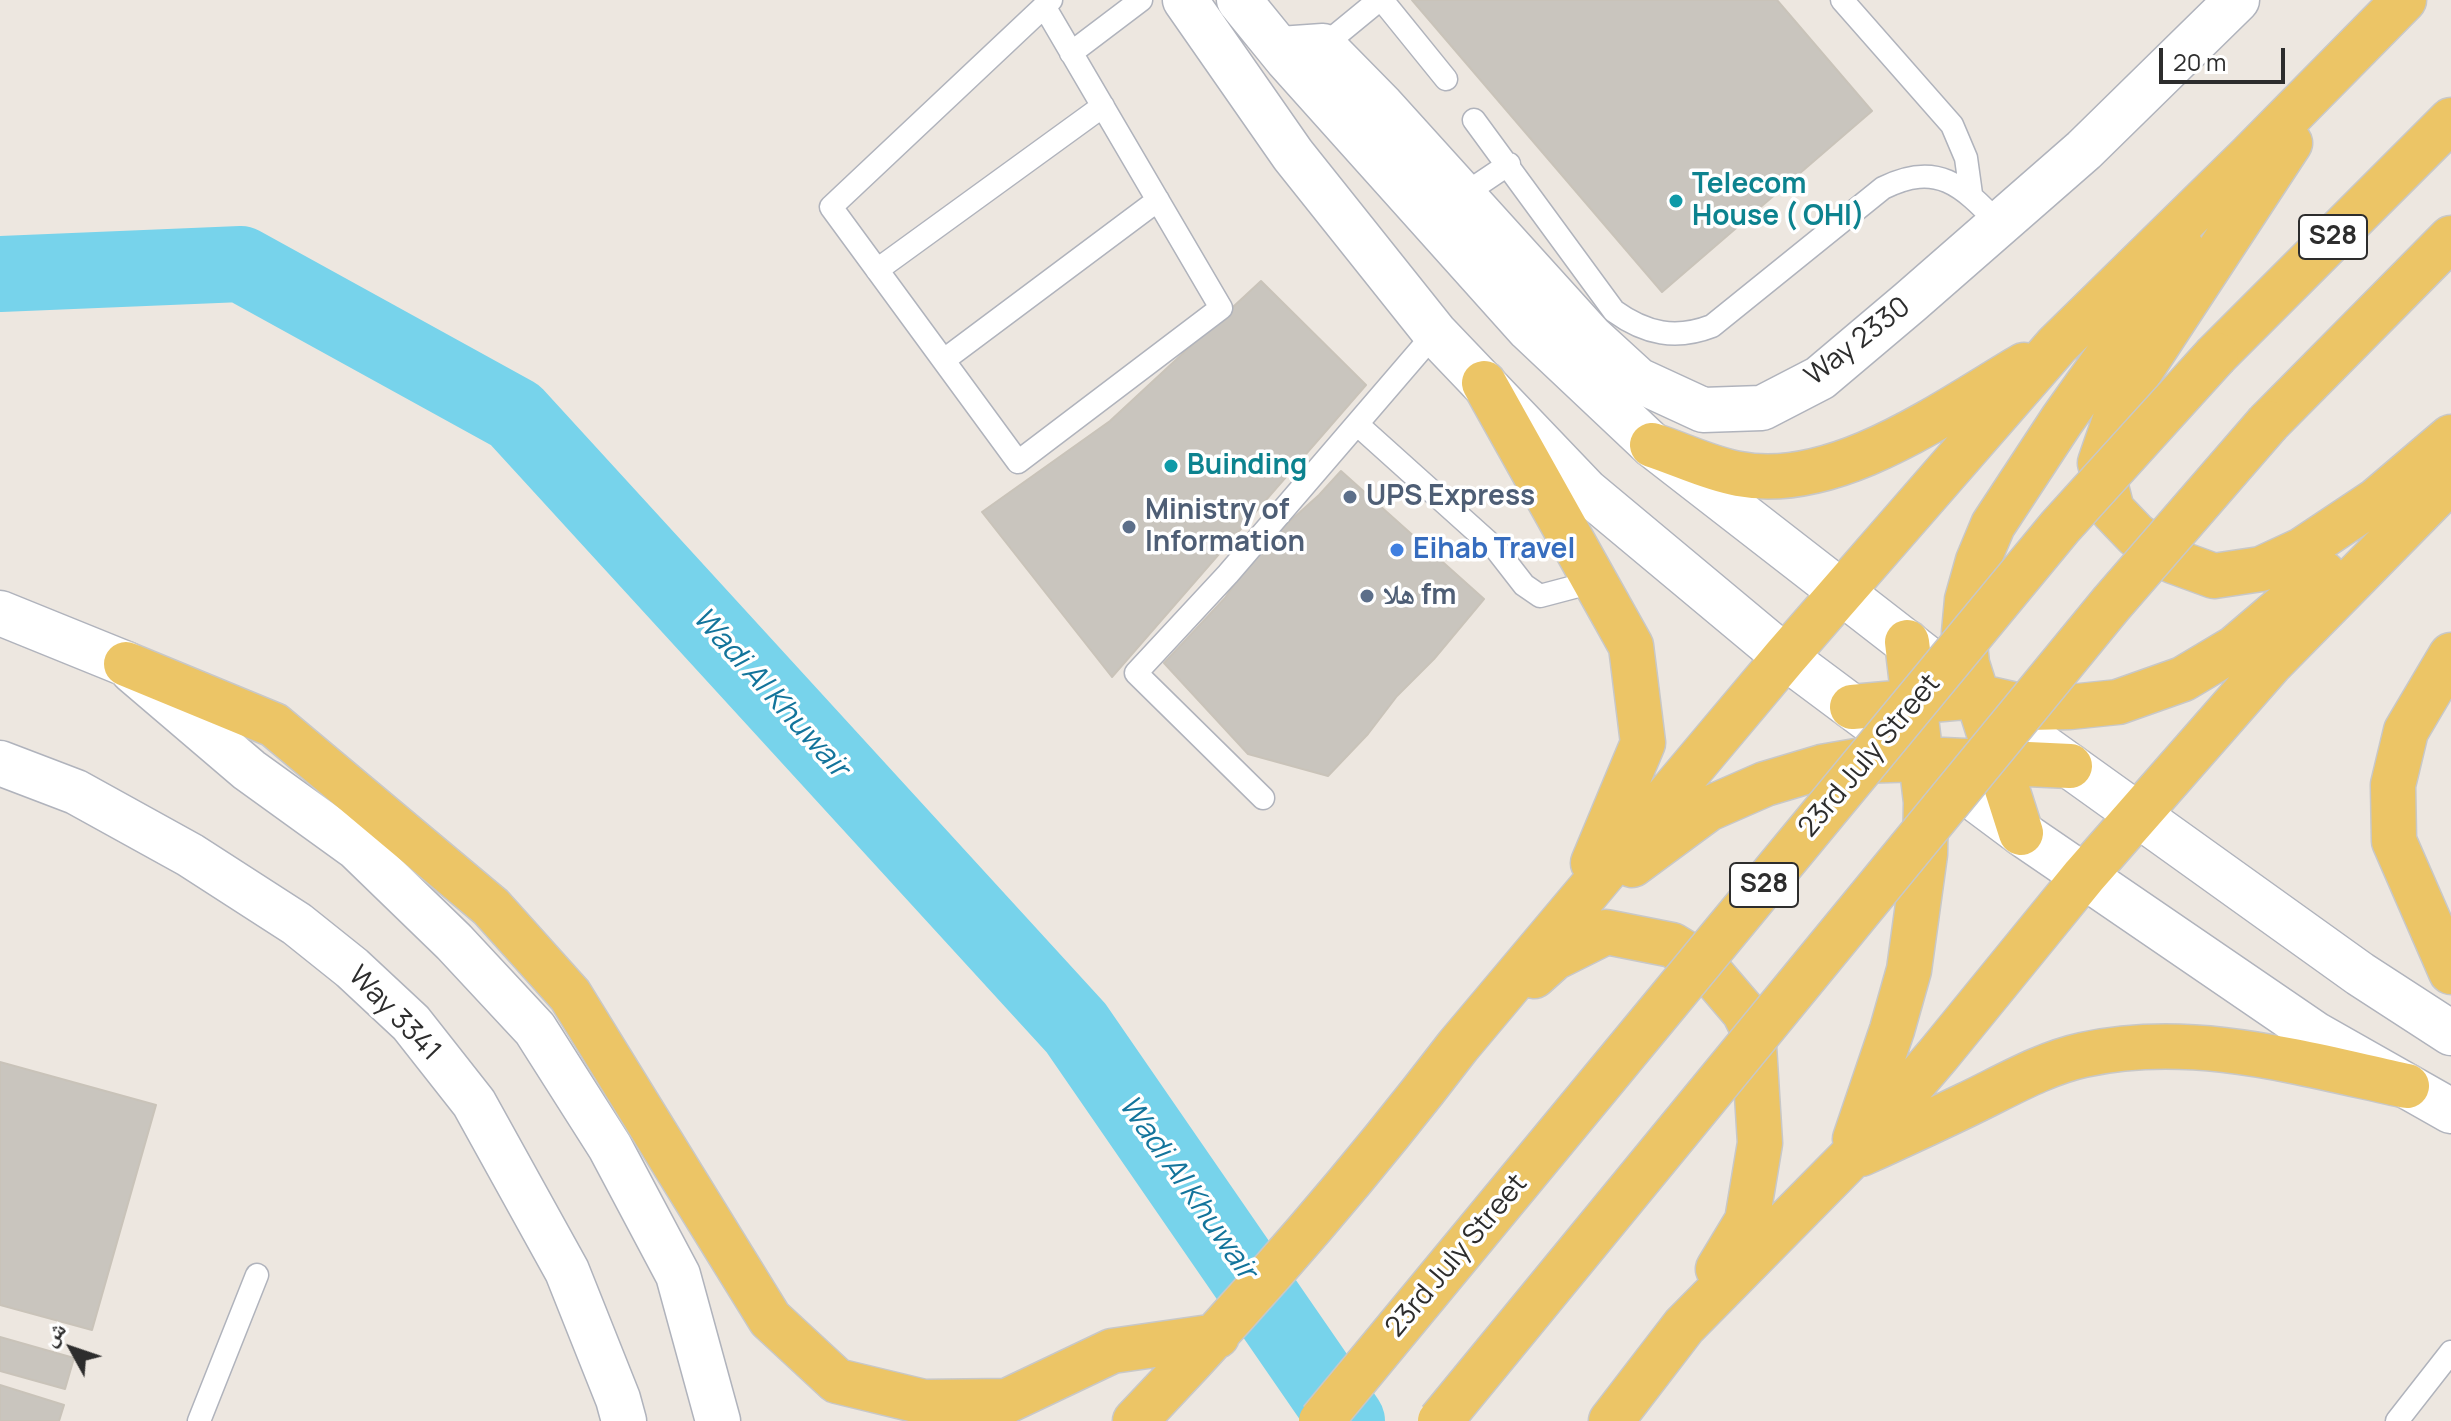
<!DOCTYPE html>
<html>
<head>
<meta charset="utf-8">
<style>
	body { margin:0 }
	#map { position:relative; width:2451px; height:1421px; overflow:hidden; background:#ede7e0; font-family:Manrope,"Noto Naskh Arabic",sans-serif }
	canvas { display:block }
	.north { position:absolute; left:32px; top:1309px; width:80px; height:80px; -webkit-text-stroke:6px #fff; paint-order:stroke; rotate:310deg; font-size:22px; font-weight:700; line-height:32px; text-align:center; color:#2d2d2d }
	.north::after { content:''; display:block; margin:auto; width:28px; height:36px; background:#2d2d2d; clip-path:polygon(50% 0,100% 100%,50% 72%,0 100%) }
	.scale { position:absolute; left:2159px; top:48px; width:126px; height:36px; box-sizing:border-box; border:4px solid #2d2d2d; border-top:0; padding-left:10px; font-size:24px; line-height:28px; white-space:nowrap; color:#2d2d2d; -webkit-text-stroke:6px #fff; paint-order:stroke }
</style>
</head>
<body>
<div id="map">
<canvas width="2451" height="1421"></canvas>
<div class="north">ش</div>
<div class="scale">20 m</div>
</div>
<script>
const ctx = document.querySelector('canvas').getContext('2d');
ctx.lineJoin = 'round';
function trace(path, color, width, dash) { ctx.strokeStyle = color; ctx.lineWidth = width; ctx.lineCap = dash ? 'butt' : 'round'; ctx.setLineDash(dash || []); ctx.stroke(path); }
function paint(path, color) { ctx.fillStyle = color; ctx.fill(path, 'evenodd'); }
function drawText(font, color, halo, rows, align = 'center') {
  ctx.font = font + ' Manrope,"Noto Naskh Arabic",sans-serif'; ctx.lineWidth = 7; ctx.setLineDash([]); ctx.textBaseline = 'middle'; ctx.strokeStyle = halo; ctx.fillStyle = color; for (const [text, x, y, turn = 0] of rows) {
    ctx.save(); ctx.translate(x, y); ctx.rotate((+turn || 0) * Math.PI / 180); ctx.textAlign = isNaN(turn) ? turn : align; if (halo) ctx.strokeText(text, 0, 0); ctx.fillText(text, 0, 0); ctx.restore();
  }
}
trace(new Path2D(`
	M 0,274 L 241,264 L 515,415 L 1076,1028 L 1347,1421`), '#77d3eb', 76);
const building = new Path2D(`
	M 1412,0 L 1777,0 L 1872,111 L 1662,292 Z
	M 1261,281 L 1366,385 L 1112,677 L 982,512 L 1110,421 Z
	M 1341,471 L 1484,599 L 1434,659 L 1397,696 L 1368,734 L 1328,776 L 1248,754 L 1164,663 L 1225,598 L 1258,550 L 1319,495 Z
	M 0,1062 L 156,1105 L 92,1330 L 0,1305 Z
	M 0,1337 L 74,1358 L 65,1389 L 0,1371 Z
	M 0,1385 L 64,1405 L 59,1421 L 0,1421 Z`);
paint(building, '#c9c5be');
trace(building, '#c9c3b9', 2);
const service = new Path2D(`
	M 1382,0 L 1446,79
	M 1842,0 L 1952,125 L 1966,158 L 1971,194
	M 1044,6 L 1221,308 L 1018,462 L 831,207 L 1051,0
	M 1323,46 L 1379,0
	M 1071,53 L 1141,0
	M 1474,120 L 1614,311 C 1646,334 1676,340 1712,326 L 1883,188 C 1937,161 1962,185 1999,224
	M 1463,195 L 1509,164
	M 877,270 L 1103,106
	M 944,360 L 1158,200
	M 1358,425 L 1496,549 L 1524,585 L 1540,596 L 1593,582
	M 1263,798 L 1136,673 L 1228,574 L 1435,333
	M 199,1421 L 257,1275
	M 2397,1421 L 2451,1352`);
const minor = new Path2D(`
	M 1280,49 L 1323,46 L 1382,106 L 1591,337 L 1638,380 L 1703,410 L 1762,408 L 1820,378 L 1910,302 L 2084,150 L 2237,0
	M 0,763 L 76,792 L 190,855 L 297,924 L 352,968 L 411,1023 L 474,1103 L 567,1271 L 618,1399 L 624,1421`);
const tertiary = new Path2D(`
	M 1185,0 L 1293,155 L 1435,333 L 1586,491 L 1785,657 L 2021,833 L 2315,1034 L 2451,1111
	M 1239,0 L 1287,59 L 1529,329 L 1652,445 L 2014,726 L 2360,974 L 2451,1033
	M 0,613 L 126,664`);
const secondary = new Path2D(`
	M 133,671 L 249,770 L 357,848 L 454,942 L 535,1029 L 610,1147 L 678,1275 L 718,1421`);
const primary = new Path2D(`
	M 2290,143 L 2122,399 L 2100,463 L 2112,510 L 2136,535 L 2173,561 L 2214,576 L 2261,569 L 2302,550 L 2377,500 L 2451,437
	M 2216,355 L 2451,120
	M 1484,383 L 1631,646 L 1643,743 L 1593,863
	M 2268,423 L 2451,238
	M 1652,445 C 1680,454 1710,469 1739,474 C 1836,492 1944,412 2024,365
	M 2451,655 L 2406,731 L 2393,785 L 2394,841 L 2451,972
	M 126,664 L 274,725 L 491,907 L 570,995 L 770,1319 L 837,1381 L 924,1402 L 1007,1401 L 1112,1351 L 1217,1336
	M 1852,707 L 1976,696 L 2029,708 L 2070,707 L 2118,702 L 2183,679 L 2235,648 L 2323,573
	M 2021,833 L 1967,664 L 1964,633 L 1967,600 L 1978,561 L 1993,525 L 2062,420 L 2183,250
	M 1632,865 L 1708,809 L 1765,784 L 1822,767 L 1857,761 L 1922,759 L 2070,766
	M 1534,976 L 1554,958 L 1606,932 L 1672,945 L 1703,964 L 1744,1012 L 1753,1030 L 1760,1143 L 1747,1221 L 1718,1269
	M 1855,1139 L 1892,1030 L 1909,970 L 1925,854 L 1926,802 L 1907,642
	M 1861,1154 C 1896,1138 1931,1122 1966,1105 C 2004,1087 2042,1064 2083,1055 C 2193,1031 2300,1063 2407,1086
	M 1135,1421 C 1249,1302 1358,1177 1458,1046 L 1785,657 L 2057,345 L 2249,157 L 2404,0
	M 1611,1421 L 1684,1326 L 1848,1160 L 1938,1055 L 2084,876 L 2271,663 L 2451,480`);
trace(service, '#b0b3bc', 25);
trace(minor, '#b0b3bc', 47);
trace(tertiary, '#b0b3bc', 47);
trace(secondary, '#b0b3bc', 47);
trace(primary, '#c8c8c8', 47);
trace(service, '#fff', 22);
trace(minor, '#fff', 44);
trace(tertiary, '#fff', 44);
trace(secondary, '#fff', 44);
trace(primary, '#ecc566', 44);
const primaryBridge = new Path2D(`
	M 1321,1421 L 2060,527 L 2216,355
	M 1440,1421 L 2111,604 L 2268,423`);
trace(primaryBridge, '#c8c8c8', 47, []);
trace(primaryBridge, '#ecc566', 44);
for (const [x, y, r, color] of [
	[1676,201,8,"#0f9aa8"],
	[1171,466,8,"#0f9aa8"],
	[1350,497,8,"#5c6f8a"],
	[1129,527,8,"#5c6f8a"],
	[1397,550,8,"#3f7fe0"],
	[1367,596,8,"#5c6f8a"]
]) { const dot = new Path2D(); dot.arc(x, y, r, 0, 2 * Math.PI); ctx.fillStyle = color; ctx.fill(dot); trace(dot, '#fff', 3); }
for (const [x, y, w] of [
	[2333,237,68],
	[1764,885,68]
]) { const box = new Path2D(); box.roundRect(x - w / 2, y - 22, w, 44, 6); ctx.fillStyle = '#fff'; ctx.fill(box); trace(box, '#2d2d2d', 2); }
drawText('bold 26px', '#2d2d2d', null, [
	["S28",2333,237],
	["S28",1764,885]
]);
drawText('bold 28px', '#0d838f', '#fff', [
	["Telecom",1692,185],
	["House ( OHI)",1692,217],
	["Buinding",1187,466]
], 'left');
drawText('28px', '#2d2d2d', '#fff', [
	["Way 2330",1858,342,-38],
	["23rd July Street",1870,756,-50],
	["Way 3341",394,1014,46],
	["23rd July Street",1457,1256,-50]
]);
drawText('bold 28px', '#4e5e75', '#fff', [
	["UPS Express",1366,497],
	["Ministry of",1145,511],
	["Information",1145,543],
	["هلا fm",1383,596]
], 'left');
drawText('bold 28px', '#366cbe', '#fff', [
	["Eihab Travel",1413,550]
], 'left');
drawText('italic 30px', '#13749b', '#fff', [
	["Wadi Al Khuwair",770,693,48],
	["Wadi Al Khuwair",1187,1188,55]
]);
</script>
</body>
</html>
